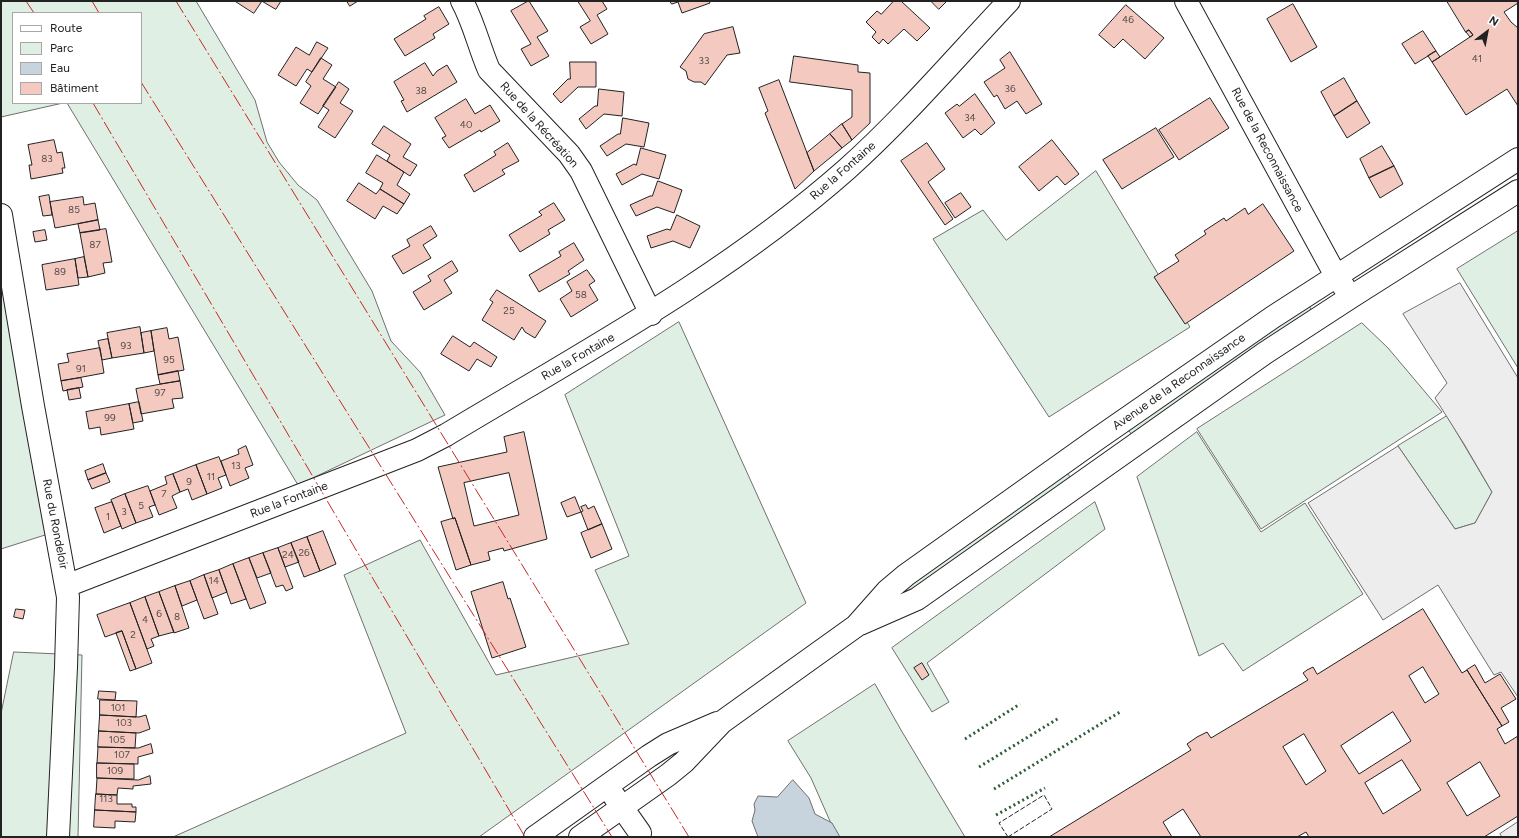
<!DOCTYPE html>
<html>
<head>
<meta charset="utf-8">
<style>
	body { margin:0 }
	#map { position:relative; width:1519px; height:838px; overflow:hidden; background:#fff; font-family:Figtree,sans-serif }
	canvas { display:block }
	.frame { position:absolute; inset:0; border:2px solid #222; pointer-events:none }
	.legend { position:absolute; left:12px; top:12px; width:130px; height:92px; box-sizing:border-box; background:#fff; border:1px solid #a7a7a7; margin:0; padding:5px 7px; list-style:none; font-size:12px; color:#222 }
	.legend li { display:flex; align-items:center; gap:8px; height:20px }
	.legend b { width:20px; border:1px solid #a7a7a7 }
	.north { position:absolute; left:1467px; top:12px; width:40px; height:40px; -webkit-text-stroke:3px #fff; paint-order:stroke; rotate:32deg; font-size:11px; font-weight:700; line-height:16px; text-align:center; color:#222 }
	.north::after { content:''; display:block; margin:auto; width:14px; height:18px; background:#222; clip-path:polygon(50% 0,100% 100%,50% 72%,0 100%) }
</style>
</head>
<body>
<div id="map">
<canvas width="1519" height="838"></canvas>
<div class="frame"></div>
<ul class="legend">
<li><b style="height:5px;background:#fff"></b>Route</li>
<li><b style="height:11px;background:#e0efe3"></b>Parc</li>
<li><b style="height:11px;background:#c7d3dd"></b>Eau</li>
<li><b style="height:11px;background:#f3c9c0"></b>Bâtiment</li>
</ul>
<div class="north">N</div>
</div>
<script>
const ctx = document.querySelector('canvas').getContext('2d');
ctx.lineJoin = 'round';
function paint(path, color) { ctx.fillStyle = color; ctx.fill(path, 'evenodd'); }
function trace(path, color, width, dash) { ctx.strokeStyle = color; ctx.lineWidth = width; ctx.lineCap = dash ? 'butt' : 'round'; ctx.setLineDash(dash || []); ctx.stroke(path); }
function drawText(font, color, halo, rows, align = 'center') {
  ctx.font = font + ' Figtree,sans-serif'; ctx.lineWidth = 3; ctx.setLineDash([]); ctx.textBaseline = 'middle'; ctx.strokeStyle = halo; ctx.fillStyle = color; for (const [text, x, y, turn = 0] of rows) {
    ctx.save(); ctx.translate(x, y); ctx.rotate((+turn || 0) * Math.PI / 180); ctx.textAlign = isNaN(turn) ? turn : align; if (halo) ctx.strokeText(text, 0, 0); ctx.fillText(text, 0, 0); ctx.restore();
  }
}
const green = new Path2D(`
	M 1,1 L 196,1 L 255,100 L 267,142 L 279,162 L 298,185 L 317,200 L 372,291 L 391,341 L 420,372 L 445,415 L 298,485 L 67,103 L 141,103 L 141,13 L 13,13 L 13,103 L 63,103 L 1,117 Z
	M 1096,171 L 1190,327 L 1049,417 L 933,239 L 983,210 L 1006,240 Z
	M 1,231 L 67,528 L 1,549 Z
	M 1518,231 L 1518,368 L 1457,269 Z
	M 1306,301 L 1314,314 L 1135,439 L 1126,427 Z
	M 679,322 L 806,603 L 479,837 L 173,837 L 406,733 L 344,575 L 420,540 L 496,675 L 629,644 L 595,570 L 629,556 L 565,395 Z
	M 1362,323 L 1388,348 L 1442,412 L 1261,529 L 1197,429 Z
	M 1447,416 L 1492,492 L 1475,523 L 1455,529 L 1398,446 Z
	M 1197,432 L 1261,532 L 1305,503 L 1363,594 L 1243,671 L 1223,643 L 1199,656 L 1137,477 Z
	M 1064,469 L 1074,482 L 896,600 L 911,577 Z
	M 1095,502 L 1105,529 L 927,663 L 949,702 L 932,712 L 892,648 Z
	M 14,652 L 82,655 L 78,837 L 1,837 L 1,714 Z
	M 875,684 L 901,730 L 965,837 L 837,837 L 811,778 L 788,741 Z`);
paint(green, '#e0efe3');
trace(green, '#6f6f6f', 1);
const parking = new Path2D(`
	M 1460,283 L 1518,378 L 1518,697 L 1501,672 L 1494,675 L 1438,585 L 1383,620 L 1308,503 L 1398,446 L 1455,529 L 1475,523 L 1492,492 L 1464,444 L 1435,398 L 1447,383 L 1403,314 Z
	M 1518,822 L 1518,837 L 1502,837 L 1500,834 Z`);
paint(parking, '#ededed');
trace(parking, '#6f6f6f', 1);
const water = new Path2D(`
	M 793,780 L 809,798 L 815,814 L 832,823 L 840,837 L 758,837 L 752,821 L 755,810 L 754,804 L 758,796 L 777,797 Z`);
paint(water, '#c7d3dd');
trace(water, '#6f6f6f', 1);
const building = new Path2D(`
	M 235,1 L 262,1 L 254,13 Z
	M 262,1 L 281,1 L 276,9 Z
	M 347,1 L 358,1 L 350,6 Z
	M 529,1 L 548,31 L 537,37 L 549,56 L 531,66 L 521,49 L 531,44 L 511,11 Z
	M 578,1 L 602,1 L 607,9 L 597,15 L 608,34 L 591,44 L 580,27 L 590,21 Z
	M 670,1 L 709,1 L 710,3 L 682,13 L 678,2 L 672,4 Z
	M 894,1 L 901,1 L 930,28 L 917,41 L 904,29 L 888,44 L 883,39 L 879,44 L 872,37 L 876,32 L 866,22 L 877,11 L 881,14 Z
	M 931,1 L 947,1 L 939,9 Z
	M 1447,1 L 1518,1 L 1518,3 L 1504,12 L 1511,22 L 1518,28 L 1518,106 L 1507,89 L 1466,115 L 1432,62 L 1473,35 L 1469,30 L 1466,32 Z
	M 1293,4 L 1317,47 L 1291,62 L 1267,19 Z
	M 1126,5 L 1164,38 L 1145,59 L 1123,39 L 1114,48 L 1099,35 Z
	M 439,7 L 449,24 L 433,34 L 435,38 L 405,56 L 394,39 L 426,19 L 424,16 Z
	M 733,27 L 740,53 L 727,55 L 705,85 L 701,82 L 694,82 L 688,79 L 686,71 L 680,67 L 704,34 Z
	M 1469,30 L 1473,35 L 1470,37 L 1466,32 Z
	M 1423,31 L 1436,51 L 1415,64 L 1402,44 Z
	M 317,42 L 328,48 L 312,72 L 307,69 L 296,86 L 278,75 L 296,47 L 309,55 Z
	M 1436,51 L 1440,57 L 1432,62 L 1428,56 Z
	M 1010,52 L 1042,104 L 1026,114 L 1017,101 L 1005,109 L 997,95 L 994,97 L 984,82 L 1005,68 L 1000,60 Z
	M 794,56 L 858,65 L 858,72 L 870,73 L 870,123 L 852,140 L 842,124 L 852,117 L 852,90 L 790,82 Z
	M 321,58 L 332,65 L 323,79 L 336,87 L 318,114 L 300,103 L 311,86 L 306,82 Z
	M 570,62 L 596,62 L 596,87 L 578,87 L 561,103 L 553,94 L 568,79 L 570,79 Z
	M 425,63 L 433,76 L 437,71 L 447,65 L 457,82 L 407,112 L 401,101 L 404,100 L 394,82 Z
	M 1344,78 L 1357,101 L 1334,116 L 1321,92 Z
	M 779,80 L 814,171 L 795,189 L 765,113 L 768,111 L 759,88 Z
	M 339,82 L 349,89 L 340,103 L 353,111 L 335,138 L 318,127 L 329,110 L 323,106 Z
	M 599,89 L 624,92 L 622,116 L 604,114 L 586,129 L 579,119 L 595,106 L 597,106 Z
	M 975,94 L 995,123 L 981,135 L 975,129 L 963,138 L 945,113 L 957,104 L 959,106 Z
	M 1210,98 L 1229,128 L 1179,160 L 1159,130 Z
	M 466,99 L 475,114 L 490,105 L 500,121 L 481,132 L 480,130 L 449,148 L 442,138 L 446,136 L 435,118 Z
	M 1357,101 L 1370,123 L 1347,138 L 1334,116 Z
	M 623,118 L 649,123 L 644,147 L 626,144 L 607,156 L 600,146 L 618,134 L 620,134 Z
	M 842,124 L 852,140 L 842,148 L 830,134 Z
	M 384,126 L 411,144 L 403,157 L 417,165 L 410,176 L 387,161 L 390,155 L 372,144 Z
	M 1156,128 L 1174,157 L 1122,189 L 1103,160 Z
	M 830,134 L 842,148 L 814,171 L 807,153 Z
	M 54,140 L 57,153 L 62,152 L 65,168 L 62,168 L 63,173 L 31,179 L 29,165 L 32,165 L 28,145 Z
	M 1052,140 L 1079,174 L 1065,185 L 1057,176 L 1039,191 L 1019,167 Z
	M 508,143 L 519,161 L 502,170 L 505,174 L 474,192 L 464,175 L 496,155 L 494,152 Z
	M 927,143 L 945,169 L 928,182 L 953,219 L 945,225 L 901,161 Z
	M 1382,146 L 1394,166 L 1369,178 L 1360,159 Z
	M 641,148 L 666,155 L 659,179 L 642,174 L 622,185 L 616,174 L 634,164 L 636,165 Z
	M 377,155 L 404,172 L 397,185 L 410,194 L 404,204 L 380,189 L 383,183 L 366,173 Z
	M 1394,166 L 1403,184 L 1380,198 L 1369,178 Z
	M 658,181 L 682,190 L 674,213 L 657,207 L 636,216 L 630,205 L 650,196 L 652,196 Z
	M 359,183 L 376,194 L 380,189 L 404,204 L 397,214 L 383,206 L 375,219 L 347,201 Z
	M 961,193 L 971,207 L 955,218 L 945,203 Z
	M 49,195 L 52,215 L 43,216 L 39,197 Z
	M 83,197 L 84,205 L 95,203 L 98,220 L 55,228 L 50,202 Z
	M 554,203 L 565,220 L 548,230 L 550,234 L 520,252 L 509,235 L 542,215 L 539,212 Z
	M 1263,204 L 1294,251 L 1185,324 L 1154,277 L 1179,261 L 1175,255 L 1206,234 L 1204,231 L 1224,218 L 1226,221 L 1245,208 L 1248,214 Z
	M 677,215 L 700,226 L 690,248 L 673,241 L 651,248 L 647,236 L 667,229 L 670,230 Z
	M 98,220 L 100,230 L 80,233 L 78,224 Z
	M 431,226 L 437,236 L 423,245 L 431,258 L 403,274 L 392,256 L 410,246 L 407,240 Z
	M 106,229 L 112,262 L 103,263 L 105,273 L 88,277 L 80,233 Z
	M 45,230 L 47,240 L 35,242 L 33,232 Z
	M 574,243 L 584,260 L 568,271 L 570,274 L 539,292 L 529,275 L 561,256 L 559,252 Z
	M 84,257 L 88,277 L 78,278 L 75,259 Z
	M 75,259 L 79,285 L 46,290 L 42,265 Z
	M 452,261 L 458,271 L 444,280 L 452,293 L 424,310 L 413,292 L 431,281 L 428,276 Z
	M 587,270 L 595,281 L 589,285 L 598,300 L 571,317 L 560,299 L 572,291 L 567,282 Z
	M 497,290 L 546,321 L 535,338 L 525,332 L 522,327 L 514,340 L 482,320 L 493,302 L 490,300 Z
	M 140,327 L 144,353 L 112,358 L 107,333 Z
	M 167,328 L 169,339 L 178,337 L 184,370 L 158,375 L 151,331 Z
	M 151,331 L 154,351 L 144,353 L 141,333 Z
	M 453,336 L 470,347 L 474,342 L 497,357 L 491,367 L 477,359 L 469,371 L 441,354 Z
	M 108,339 L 112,358 L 102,360 L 98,341 Z
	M 100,348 L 104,373 L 61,381 L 58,364 L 69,362 L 67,354 Z
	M 178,371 L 180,381 L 160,384 L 158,375 Z
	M 81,378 L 83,387 L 63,391 L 61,381 Z
	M 180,381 L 183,398 L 172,399 L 174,408 L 141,414 L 136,389 Z
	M 79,388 L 81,398 L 69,400 L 67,390 Z
	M 139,402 L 143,421 L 133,423 L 129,404 Z
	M 129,404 L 134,429 L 101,435 L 100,427 L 89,429 L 86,412 Z
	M 524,432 L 547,539 L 504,551 L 503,548 L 488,552 L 490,560 L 471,565 L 455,518 L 453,519 L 438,467 L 507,452 L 504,437 ZM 509,473 L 519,515 L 474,526 L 464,483 Z
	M 246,446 L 253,465 L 245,468 L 249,478 L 230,486 L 221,461 L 239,454 L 238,450 Z
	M 219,457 L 226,475 L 218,478 L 222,488 L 207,494 L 196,465 Z
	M 103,464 L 106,473 L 88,480 L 85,471 Z
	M 196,465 L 207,494 L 192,500 L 188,489 L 180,492 L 173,474 Z
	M 106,473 L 110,482 L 92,489 L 88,480 Z
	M 173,474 L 180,492 L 172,496 L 177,508 L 159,515 L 150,491 L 167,484 L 165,477 Z
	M 148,486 L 155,505 L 149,507 L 153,517 L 136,523 L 125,494 Z
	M 125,494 L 136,523 L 122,529 L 111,500 Z
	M 575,497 L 581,512 L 567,517 L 561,503 Z
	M 112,502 L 121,526 L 104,533 L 95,508 Z
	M 586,505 L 588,509 L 594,506 L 602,524 L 588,530 L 581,512 L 583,511 L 581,507 Z
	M 455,518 L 471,565 L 456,570 L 441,522 Z
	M 602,524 L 612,549 L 591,558 L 581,533 Z
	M 323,531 L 336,564 L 320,571 L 307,537 Z
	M 307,537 L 320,571 L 304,577 L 291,543 Z
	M 291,543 L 299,562 L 285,567 L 278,548 Z
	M 278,548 L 293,588 L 286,591 L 283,585 L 276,587 L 263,553 Z
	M 263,553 L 271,573 L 257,578 L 249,558 Z
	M 249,558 L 266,603 L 250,609 L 233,564 Z
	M 233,564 L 246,599 L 231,604 L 219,570 Z
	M 219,570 L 227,592 L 212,598 L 204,575 Z
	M 204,575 L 218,614 L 204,619 L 190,581 Z
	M 190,581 L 197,600 L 182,606 L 175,586 Z
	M 503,582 L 508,599 L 510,598 L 526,647 L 492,658 L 471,592 Z
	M 175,586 L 189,628 L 174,633 L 159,592 Z
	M 159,592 L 174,632 L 159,636 L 145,597 Z
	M 145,597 L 159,636 L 151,639 L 154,646 L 147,649 L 130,603 Z
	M 130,603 L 152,663 L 136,669 L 122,631 L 105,637 L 97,615 Z
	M 16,609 L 25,610 L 23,619 L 14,617 Z
	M 1423,609 L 1462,673 L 1467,670 L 1502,726 L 1497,729 L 1505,744 L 1518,736 L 1518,816 L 1484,837 L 1309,837 L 1306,832 L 1297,837 L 1201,837 L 1183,809 L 1163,822 L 1172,837 L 1049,837 L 1191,750 L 1187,744 L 1197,737 L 1207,732 L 1211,738 L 1308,680 L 1303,673 L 1307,670 L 1313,667 L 1317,674 ZM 1423,667 L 1439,694 L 1425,703 L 1409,676 ZM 1393,712 L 1411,741 L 1359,774 L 1341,746 ZM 1304,734 L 1326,771 L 1306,785 L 1283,747 ZM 1402,760 L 1421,790 L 1383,814 L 1365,783 ZM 1480,762 L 1500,796 L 1467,816 L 1447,783 Z
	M 122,631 L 136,669 L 130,671 L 116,633 Z
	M 922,663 L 929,675 L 922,680 L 914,668 Z
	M 1475,665 L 1485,683 L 1500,674 L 1516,699 L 1501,708 L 1509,722 L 1502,726 L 1467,670 Z
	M 99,691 L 116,692 L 115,700 L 98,699 Z
	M 100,700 L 137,701 L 136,717 L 100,715 Z
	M 100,715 L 139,717 L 146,715 L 150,729 L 139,733 L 99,731 Z
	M 99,731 L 136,733 L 135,748 L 98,747 Z
	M 151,744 L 153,753 L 138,757 L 138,764 L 97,763 L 98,747 L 138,748 Z
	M 97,763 L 134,764 L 134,779 L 97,778 Z
	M 150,776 L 151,784 L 133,786 L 133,789 L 118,788 L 117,795 L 96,794 L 97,778 L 138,780 Z
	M 96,794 L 117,795 L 117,804 L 132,804 L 132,807 L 136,807 L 136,812 L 95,810 Z
	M 95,810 L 136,812 L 135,822 L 115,821 L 115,828 L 94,827 Z`);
paint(building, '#f3c9c0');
trace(building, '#222', 1);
const minor = new Path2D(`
	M 462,1 C 474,23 479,47 489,70 L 569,154 L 581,171 L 651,314
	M 1186,1 L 1336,276 L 1344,287
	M 1,215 L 33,406 L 68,597 L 66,667 L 58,837
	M 66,586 L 417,450 L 446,435 C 584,352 726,276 847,169 C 904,118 956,57 1009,1
	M 860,624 L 917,599 L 1265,353 L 1351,297 L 1518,191
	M 614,796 L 640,833
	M 535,837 L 649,756 L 668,744 L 717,723
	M 580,837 L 668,775 L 684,762 L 722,722 L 856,626 L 887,591 L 906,575 L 1097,439 L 1273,317 L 1518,159`);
trace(minor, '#222', 24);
trace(minor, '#fff', 22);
trace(new Path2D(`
	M 965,739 L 1020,704
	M 979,767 L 1059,718
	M 994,789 L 1120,712
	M 996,815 L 1045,788`), '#2f5e38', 3, [2, 3]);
trace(new Path2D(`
	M 1008,837 L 999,823 L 1044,795 L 1052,809 L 1008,837`), '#222', 1, [5, 2]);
trace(new Path2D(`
	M 26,1 L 34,13
	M 92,1 L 99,13
	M 176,1 L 689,837
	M 141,82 L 612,837
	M 93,103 L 525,837`), '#c62828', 1, [14, 3, 2, 3]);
drawText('10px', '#564c4a', null, [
	["46",1128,20],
	["41",1477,59],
	["33",704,61],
	["36",1010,89],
	["38",421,91],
	["34",970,118],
	["40",466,125],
	["83",47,159],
	["85",74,210],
	["87",95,245],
	["89",60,272],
	["58",581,295],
	["25",509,311],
	["93",126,346],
	["95",169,360],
	["91",81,369],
	["97",160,393],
	["99",110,418],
	["13",236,466],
	["11",211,477],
	["9",189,482],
	["7",164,494],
	["5",141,506],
	["3",124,512],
	["1",108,517],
	["26",304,553],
	["24",288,555],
	["14",214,581],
	["6",159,614],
	["8",177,617],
	["4",145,620],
	["2",133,635],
	["101",118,708],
	["103",124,723],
	["105",117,740],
	["107",122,755],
	["109",115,771],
	["113",106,799]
]);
drawText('12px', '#222', '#fff', [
	["Rue de la Récréation",539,125,48],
	["Rue de la Reconnaissance",1267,150,62],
	["Rue la Fontaine",843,171,-41],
	["Rue la Fontaine",578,357,-30],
	["Avenue de la Reconnaissance",1179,382,-35],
	["Rue la Fontaine",289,500,-21],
	["Rue du Rondeloir",55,524,79]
]);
</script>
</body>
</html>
